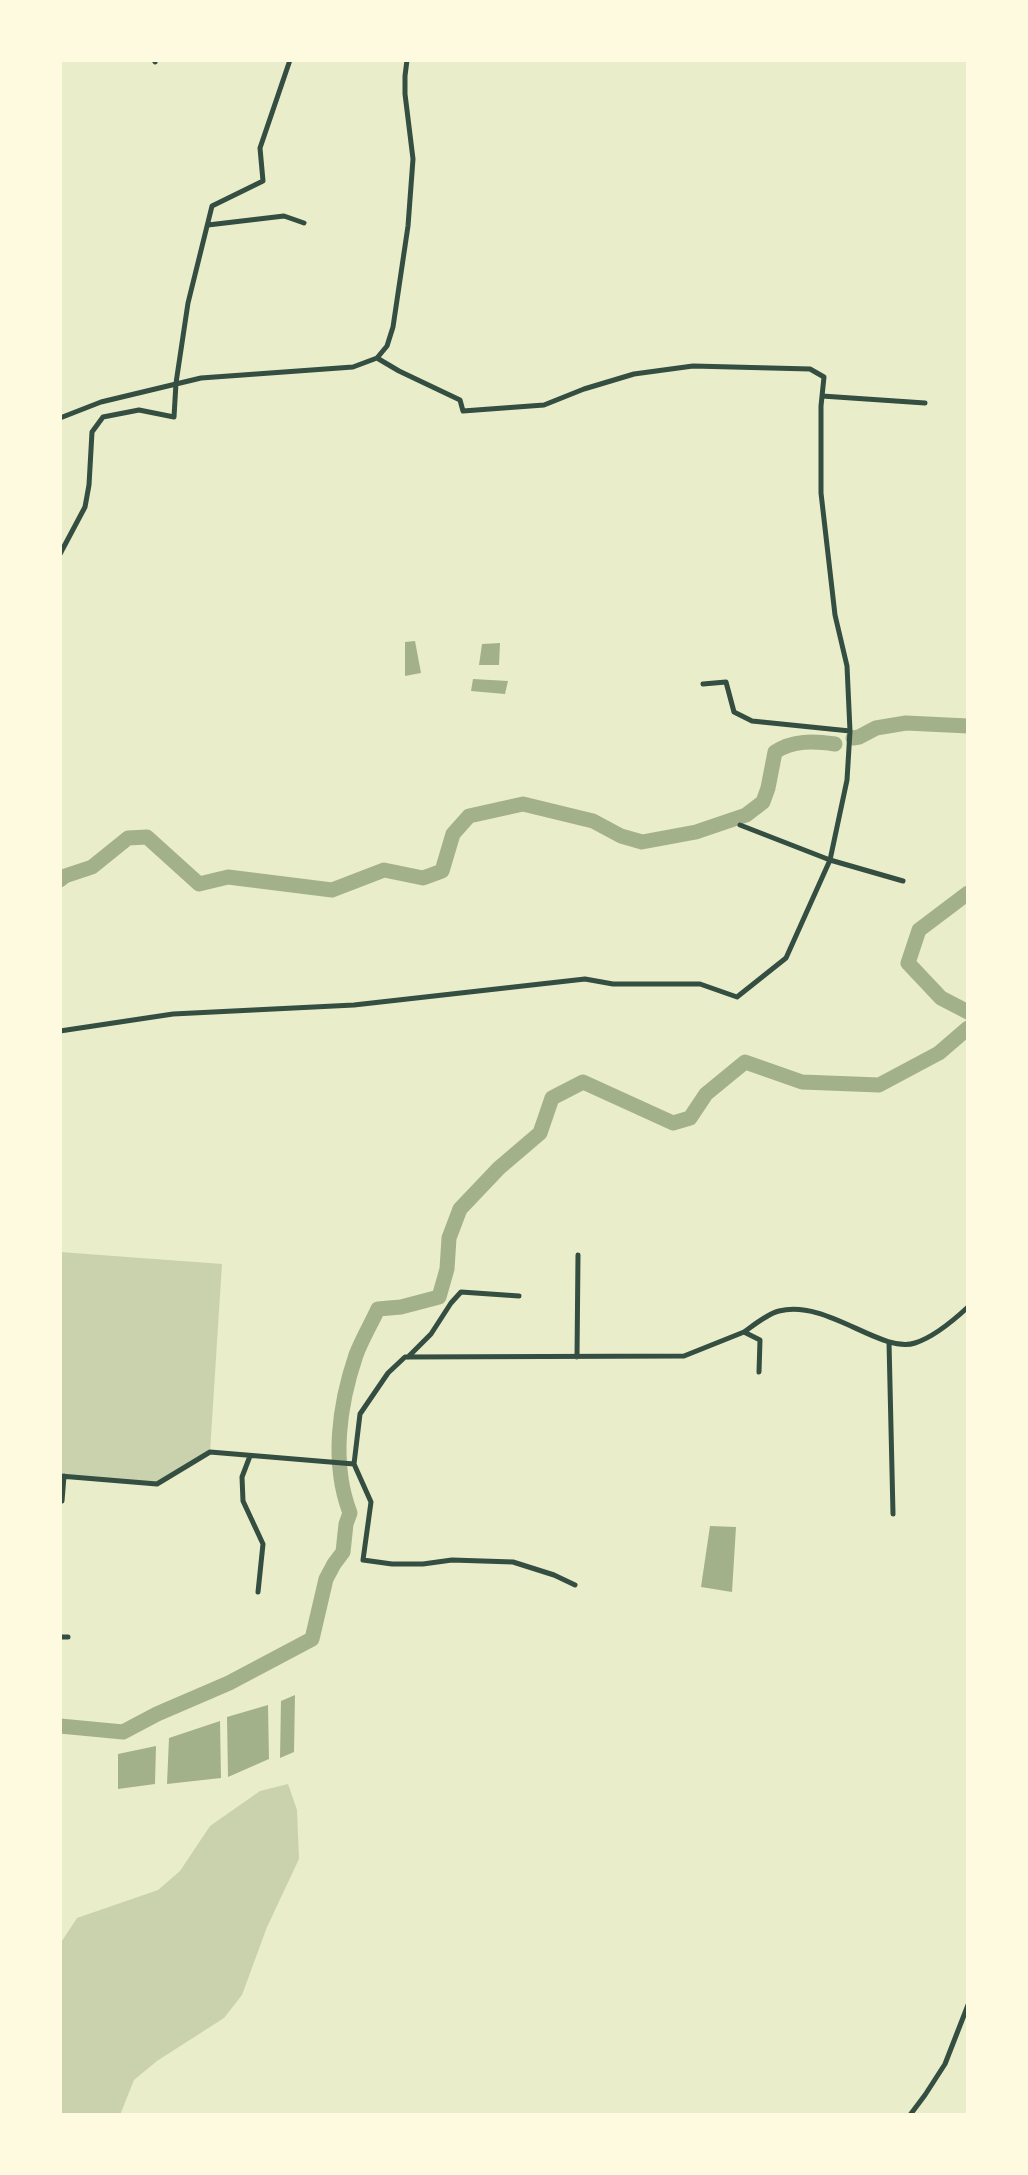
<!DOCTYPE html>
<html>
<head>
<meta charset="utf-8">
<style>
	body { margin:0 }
	#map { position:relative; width:1028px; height:2175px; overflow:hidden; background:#e9edc9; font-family:"DM Sans",sans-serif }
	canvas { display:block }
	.frame { position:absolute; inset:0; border:62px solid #fefae0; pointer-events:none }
</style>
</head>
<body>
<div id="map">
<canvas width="1028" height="2175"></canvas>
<div class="frame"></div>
</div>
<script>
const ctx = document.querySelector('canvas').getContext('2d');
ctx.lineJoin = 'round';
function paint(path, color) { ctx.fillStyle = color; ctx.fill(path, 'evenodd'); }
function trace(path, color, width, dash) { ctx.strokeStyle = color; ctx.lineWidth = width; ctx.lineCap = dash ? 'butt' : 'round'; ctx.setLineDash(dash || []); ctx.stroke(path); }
paint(new Path2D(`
	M 60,1252 L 222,1264 L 210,1452 L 157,1484 L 60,1476 Z
	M 288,1784 L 297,1810 L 299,1859 L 267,1927 L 242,1995 L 224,2018 L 157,2061 L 134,2080 L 120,2115 L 60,2115 L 60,1944 L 77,1918 L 158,1890 L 180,1871 L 210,1826 L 260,1791 Z`), '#cad2ad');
paint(new Path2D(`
	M 415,641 L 421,673 L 405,676 L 405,642 Z
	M 500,643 L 499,665 L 479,665 L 482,644 Z
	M 473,679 L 508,681 L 505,694 L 471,691 Z
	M 710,1526 L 736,1527 L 732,1592 L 701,1587 Z
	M 295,1695 L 294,1752 L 280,1758 L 281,1701 Z
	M 268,1705 L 269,1759 L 228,1777 L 227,1717 Z
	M 220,1721 L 221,1778 L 167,1784 L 169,1738 Z
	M 156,1746 L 155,1784 L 118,1789 L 118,1754 Z`), '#a3b18a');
trace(new Path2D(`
	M 853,738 L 859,737 L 876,728 L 906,723 L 968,726
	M 60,880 L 65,876 L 92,867 L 128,838 L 147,837 L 199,884 L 228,877 L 332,890 L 384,870 L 423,878 L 442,871 L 453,834 L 469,816 L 523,804 L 593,821 L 621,836 L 642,842 L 696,832 L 746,815 L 763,802 L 768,788 L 775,752 C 793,740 814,741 835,744
	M 968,893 L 919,930 L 908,963 L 941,998 L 968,1012
	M 60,1726 L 123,1732 L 157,1714 L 229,1683 L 312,1639 L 326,1579 L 334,1564 L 343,1552 L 346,1524 L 350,1513 C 331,1463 339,1405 356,1355 C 362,1339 371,1324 378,1309 L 401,1307 L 439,1297 L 447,1269 L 449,1238 L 460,1209 L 499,1168 L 540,1133 L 552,1098 L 583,1082 L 673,1123 L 690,1118 L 706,1094 L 745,1062 L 802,1082 L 879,1085 L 939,1053 L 968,1028`), '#a3b18a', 15);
trace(new Path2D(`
	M 154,60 L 155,62
	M 208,225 L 284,216 L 304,223
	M 822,396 L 925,403
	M 60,418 L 101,402 L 201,378 L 353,367 L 377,358 L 387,346 L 393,327 L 408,226 L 413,159 L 405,94 L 405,76 L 407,60
	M 60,554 L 85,507 L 89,485 L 92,432 L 103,417 L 139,410 L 174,417 L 176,383 L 188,303 L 212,206 L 263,181 L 260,148 L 290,60
	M 703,684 L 726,682 L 734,712 L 752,721 L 850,731
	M 740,825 L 830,860 L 903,881
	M 60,1031 L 173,1014 L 354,1005 L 585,979 L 613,984 L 700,984 L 737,997 L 786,958 L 830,860 L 847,780 L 850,731 L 847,666 L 835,615 L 821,493 L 821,406 L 824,377 L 810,369 L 693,366 L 634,374 L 584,389 L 544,405 L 463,411 L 460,400 L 399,371 L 377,358
	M 744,1332 C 754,1325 767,1314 779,1311 C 827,1299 881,1354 915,1343 C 934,1337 954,1320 968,1307
	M 889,1342 L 893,1514
	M 408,1357 L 431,1334 L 451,1303 L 461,1292 L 519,1296
	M 577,1357 L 578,1255
	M 250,1456 L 242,1477 L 243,1501 L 263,1544 L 258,1592
	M 354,1464 L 360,1414 L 388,1373 L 405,1357 L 684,1356 L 744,1332 L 760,1340 L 759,1372
	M 60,1476 L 157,1484 L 210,1452 L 354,1464 L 371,1502 L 363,1560 L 392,1564 L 423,1564 L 452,1560 L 513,1562 L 554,1575 L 575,1585
	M 62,1501 L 64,1476
	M 60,1637 L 68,1637
	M 910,2115 L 925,2095 L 945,2064 L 968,2005`), '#344e41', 5);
</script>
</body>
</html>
